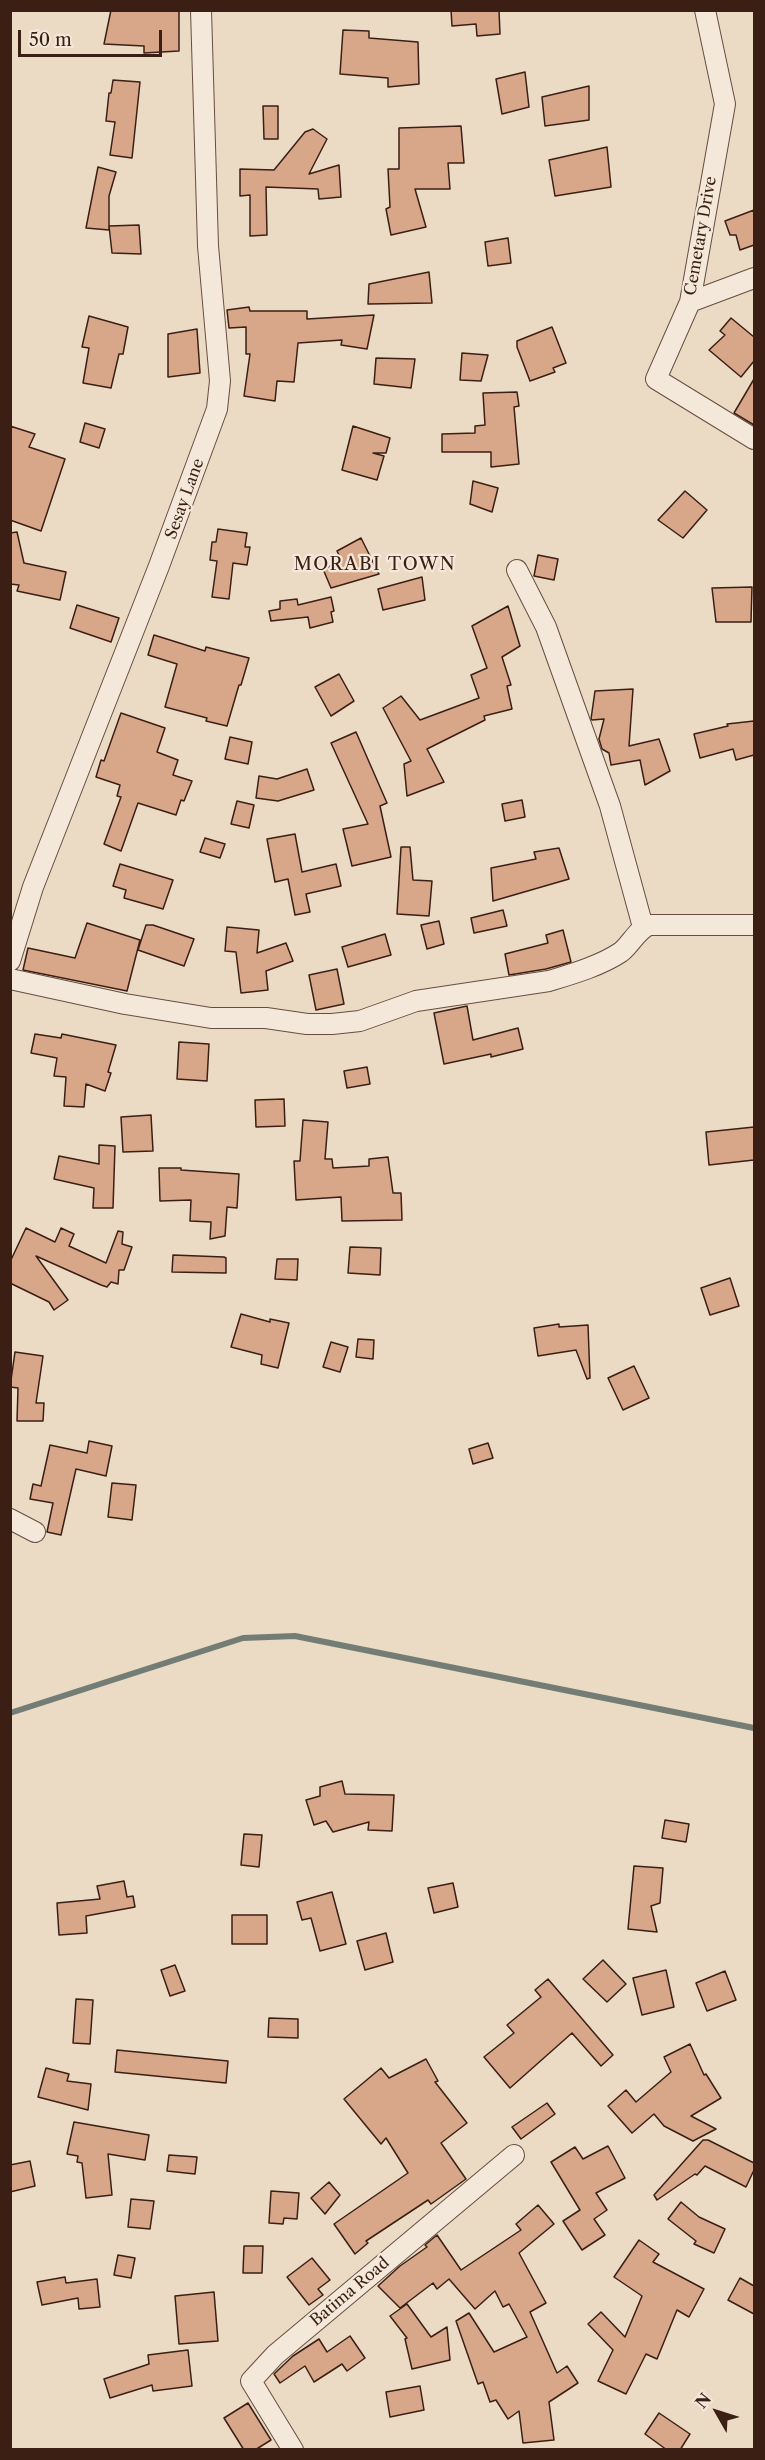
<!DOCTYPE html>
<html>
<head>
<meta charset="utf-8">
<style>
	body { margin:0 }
	#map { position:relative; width:765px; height:2460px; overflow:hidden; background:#ecdbc4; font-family:"Libre Caslon Text",serif }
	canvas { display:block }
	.frame { position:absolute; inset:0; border:12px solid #3b1f15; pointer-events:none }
	.north { position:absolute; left:687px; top:2382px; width:60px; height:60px; -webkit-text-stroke:4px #f3e8d9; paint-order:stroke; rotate:309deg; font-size:16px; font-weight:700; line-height:24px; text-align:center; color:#3b1f15 }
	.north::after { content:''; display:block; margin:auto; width:21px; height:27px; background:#3b1f15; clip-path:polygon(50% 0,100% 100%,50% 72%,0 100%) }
	.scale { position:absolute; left:18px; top:30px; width:144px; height:27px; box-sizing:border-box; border:3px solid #3b1f15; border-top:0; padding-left:8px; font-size:18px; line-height:21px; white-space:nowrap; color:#3b1f15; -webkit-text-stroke:4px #f3e8d9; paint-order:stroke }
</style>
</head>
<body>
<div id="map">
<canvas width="765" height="2460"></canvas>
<div class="frame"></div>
<div class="north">N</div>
<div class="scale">50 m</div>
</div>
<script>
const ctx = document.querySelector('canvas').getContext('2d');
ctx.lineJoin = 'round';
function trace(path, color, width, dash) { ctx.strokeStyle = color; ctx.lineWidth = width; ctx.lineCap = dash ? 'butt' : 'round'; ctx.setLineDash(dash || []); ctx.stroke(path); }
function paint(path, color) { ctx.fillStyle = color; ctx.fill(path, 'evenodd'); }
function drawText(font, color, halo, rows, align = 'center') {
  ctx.font = font + ' "Libre Caslon Text",serif'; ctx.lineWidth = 4.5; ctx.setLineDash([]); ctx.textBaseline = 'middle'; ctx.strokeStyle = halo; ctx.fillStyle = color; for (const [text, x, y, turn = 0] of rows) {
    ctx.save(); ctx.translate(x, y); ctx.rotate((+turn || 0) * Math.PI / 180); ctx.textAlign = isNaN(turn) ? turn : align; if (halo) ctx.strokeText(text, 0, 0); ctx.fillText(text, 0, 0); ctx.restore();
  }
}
trace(new Path2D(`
	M 10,1713 L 243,1638 L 295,1636 L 754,1728`), '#737d75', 6);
const building = new Path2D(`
	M 111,10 L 179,10 L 179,51 L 144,53 L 144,46 L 104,44 Z
	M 451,10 L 499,10 L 500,34 L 477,36 L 476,24 L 452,26 Z
	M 343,30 L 369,31 L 369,38 L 418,42 L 419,84 L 388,87 L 388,78 L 340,74 Z
	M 525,72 L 529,107 L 502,114 L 496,79 Z
	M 113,80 L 140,82 L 132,158 L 110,155 L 115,122 L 106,121 L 109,93 L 111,93 Z
	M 589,86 L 589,120 L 545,126 L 542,97 Z
	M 263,106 L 278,106 L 278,139 L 264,139 Z
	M 461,126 L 464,163 L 448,163 L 450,189 L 415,189 L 426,227 L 391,235 L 386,209 L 390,207 L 388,169 L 399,169 L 399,128 Z
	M 313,129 L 327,139 L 309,174 L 339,165 L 341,197 L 319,199 L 318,189 L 266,187 L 267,235 L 250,236 L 250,195 L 240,196 L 240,169 L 274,170 L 305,132 Z
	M 607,147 L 611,187 L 555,196 L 549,160 Z
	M 98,167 L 116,172 L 109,196 L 109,230 L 86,228 Z
	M 754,210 L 754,245 L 740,250 L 736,235 L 730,235 L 725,221 Z
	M 139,225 L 141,254 L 112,253 L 109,226 Z
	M 508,238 L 511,263 L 488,266 L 485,242 Z
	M 429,272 L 432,303 L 368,304 L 369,284 Z
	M 249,307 L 250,311 L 307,311 L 307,319 L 374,315 L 367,349 L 341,345 L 342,340 L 298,343 L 294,382 L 277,381 L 275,401 L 244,396 L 250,354 L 246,354 L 246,327 L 229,328 L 227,310 Z
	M 89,316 L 128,327 L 123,354 L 119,354 L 111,388 L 83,383 L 89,348 L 82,347 Z
	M 731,318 L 754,337 L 754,361 L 741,377 L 709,350 L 725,335 L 720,331 Z
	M 552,327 L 566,363 L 553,368 L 555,372 L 530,381 L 517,347 L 517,341 Z
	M 197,329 L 200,373 L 168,377 L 168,334 Z
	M 462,353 L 488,355 L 481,381 L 460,380 Z
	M 376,358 L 415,359 L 411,388 L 374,384 Z
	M 754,379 L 754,425 L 734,413 Z
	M 517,392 L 519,406 L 514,407 L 519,464 L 491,467 L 491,452 L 442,452 L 442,434 L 475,433 L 475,426 L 485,425 L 483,393 Z
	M 85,423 L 105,429 L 99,448 L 80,442 Z
	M 10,426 L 35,434 L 29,447 L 65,459 L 41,531 L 10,520 Z
	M 353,426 L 390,438 L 386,453 L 373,453 L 384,456 L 377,480 L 342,470 Z
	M 473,481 L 498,488 L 492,512 L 470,504 Z
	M 685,491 L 707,510 L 683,538 L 658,520 Z
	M 218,529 L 247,533 L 245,547 L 250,547 L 247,565 L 233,563 L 229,599 L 212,597 L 217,561 L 210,560 L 212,542 L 216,542 Z
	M 17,532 L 24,563 L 66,572 L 60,600 L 17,591 L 19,585 L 10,584 L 10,533 Z
	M 361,538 L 379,574 L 331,588 L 323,569 L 342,561 L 337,551 Z
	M 538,555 L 558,559 L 554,580 L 534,576 Z
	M 422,577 L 425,600 L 383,610 L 378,589 Z
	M 752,587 L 751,622 L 716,622 L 712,588 Z
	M 331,597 L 334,611 L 331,612 L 333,622 L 310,628 L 308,617 L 271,621 L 269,611 L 280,609 L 280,601 L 297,599 L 298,605 Z
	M 77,605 L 119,618 L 111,642 L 70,628 Z
	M 508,606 L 520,646 L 502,657 L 511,685 L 507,686 L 512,709 L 484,716 L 485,720 L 427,749 L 444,782 L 407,796 L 404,764 L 411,761 L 383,708 L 401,696 L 420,720 L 479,698 L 471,675 L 487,668 L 472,626 Z
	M 154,635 L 205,651 L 206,647 L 249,658 L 241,685 L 239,685 L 227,726 L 206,721 L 207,718 L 165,707 L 177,664 L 148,655 Z
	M 339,674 L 354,701 L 331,716 L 315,687 Z
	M 633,689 L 629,746 L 659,739 L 670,771 L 645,785 L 640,760 L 611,765 L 609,753 L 602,749 L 599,739 L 604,719 L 592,720 L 591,719 L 595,691 Z
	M 121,713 L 165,728 L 157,752 L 178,760 L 173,775 L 192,781 L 184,801 L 181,800 L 176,815 L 138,803 L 121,851 L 104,844 L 121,797 L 117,796 L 120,785 L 96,777 L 101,760 L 104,761 Z
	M 754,721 L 754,755 L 736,760 L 733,749 L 700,758 L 694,734 L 728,726 L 727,724 Z
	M 356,732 L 387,803 L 380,806 L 391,857 L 352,866 L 343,829 L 368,824 L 331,743 Z
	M 230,737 L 252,742 L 248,764 L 225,759 Z
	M 307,769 L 314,790 L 278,801 L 256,798 L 259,776 L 277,779 Z
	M 522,800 L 525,817 L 505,821 L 502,804 Z
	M 237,801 L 254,805 L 249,828 L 231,824 Z
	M 295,834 L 302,872 L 336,864 L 341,886 L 306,894 L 310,912 L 295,915 L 288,879 L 275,882 L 267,839 Z
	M 205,838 L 225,844 L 220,858 L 200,852 Z
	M 401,847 L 410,847 L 413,880 L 432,881 L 429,916 L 397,914 Z
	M 559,848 L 569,879 L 493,901 L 491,868 L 536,859 L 534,852 Z
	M 120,864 L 173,880 L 163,909 L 124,898 L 126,890 L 113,886 Z
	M 503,910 L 507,926 L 474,933 L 471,918 Z
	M 439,921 L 444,944 L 427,949 L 421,925 Z
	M 87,923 L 140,940 L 127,991 L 23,970 L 28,948 L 75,958 Z
	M 146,925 L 153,925 L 194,939 L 184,966 L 138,950 Z
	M 227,927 L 259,930 L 257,953 L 286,943 L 293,961 L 266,971 L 268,990 L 241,993 L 236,952 L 225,951 Z
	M 563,930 L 571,962 L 546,969 L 509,975 L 505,954 L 548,943 L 546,935 Z
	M 385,934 L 391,955 L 348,967 L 342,947 Z
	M 337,969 L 344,1004 L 316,1010 L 309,975 Z
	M 467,1006 L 473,1040 L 518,1028 L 523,1049 L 491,1057 L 491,1054 L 444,1064 L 434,1013 Z
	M 35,1034 L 61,1038 L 62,1034 L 116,1045 L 108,1072 L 111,1073 L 105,1091 L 86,1084 L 84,1107 L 64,1106 L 66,1077 L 54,1076 L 57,1058 L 31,1053 Z
	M 179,1042 L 209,1044 L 207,1081 L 177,1079 Z
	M 367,1067 L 370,1084 L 347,1088 L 344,1071 Z
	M 284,1099 L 285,1126 L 256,1127 L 255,1100 Z
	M 151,1115 L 153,1151 L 123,1152 L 121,1117 Z
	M 303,1120 L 328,1122 L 325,1159 L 332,1159 L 333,1168 L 369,1166 L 369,1159 L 388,1157 L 393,1193 L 401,1193 L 402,1220 L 342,1221 L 341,1197 L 296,1200 L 294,1161 L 300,1161 Z
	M 754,1127 L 754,1160 L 709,1165 L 706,1132 Z
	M 99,1145 L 115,1146 L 113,1208 L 93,1208 L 94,1188 L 54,1179 L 59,1156 L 99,1164 Z
	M 159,1168 L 181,1168 L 181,1170 L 239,1174 L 237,1208 L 227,1207 L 225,1236 L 210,1239 L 211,1222 L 190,1221 L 191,1200 L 160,1201 Z
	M 26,1228 L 55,1242 L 61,1228 L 74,1234 L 69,1246 L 106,1263 L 118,1231 L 123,1232 L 122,1244 L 132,1247 L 124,1270 L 119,1270 L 118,1284 L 111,1282 L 107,1287 L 101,1285 L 36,1256 L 68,1300 L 54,1310 L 49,1302 L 10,1283 L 10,1262 Z
	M 350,1247 L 381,1248 L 380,1275 L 348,1273 Z
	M 173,1255 L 224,1257 L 226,1258 L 226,1273 L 172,1272 Z
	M 277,1259 L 298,1259 L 297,1280 L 275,1279 Z
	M 730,1278 L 739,1306 L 710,1315 L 701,1288 Z
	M 241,1314 L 270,1322 L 270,1319 L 289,1323 L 278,1368 L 261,1364 L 262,1355 L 231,1347 Z
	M 559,1324 L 559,1327 L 588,1325 L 590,1378 L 587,1379 L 576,1350 L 538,1356 L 534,1328 Z
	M 358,1339 L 374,1340 L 373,1359 L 356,1357 Z
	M 331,1342 L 348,1347 L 340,1372 L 323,1367 Z
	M 15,1352 L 43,1356 L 36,1403 L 44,1403 L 43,1421 L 17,1421 L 18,1388 L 10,1387 Z
	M 634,1366 L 649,1398 L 623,1410 L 608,1378 Z
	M 89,1441 L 112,1446 L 106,1476 L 76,1469 L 61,1535 L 47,1532 L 53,1503 L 30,1499 L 33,1484 L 41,1486 L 50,1445 L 87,1453 Z
	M 488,1443 L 493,1458 L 473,1464 L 469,1449 Z
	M 112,1483 L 136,1485 L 132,1520 L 108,1517 Z
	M 342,1781 L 345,1794 L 394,1795 L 392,1831 L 368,1830 L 369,1822 L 333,1832 L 326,1821 L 314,1825 L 306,1800 L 320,1796 L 320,1787 Z
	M 665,1820 L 689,1824 L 686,1842 L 662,1838 Z
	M 244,1834 L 262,1835 L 259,1867 L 241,1865 Z
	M 634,1866 L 663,1868 L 660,1903 L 651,1906 L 657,1932 L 628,1929 Z
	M 124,1881 L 127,1897 L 133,1896 L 135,1907 L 86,1916 L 87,1933 L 59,1935 L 57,1903 L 100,1899 L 97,1886 Z
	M 453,1883 L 458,1907 L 434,1913 L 428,1888 Z
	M 332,1892 L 346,1944 L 320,1951 L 311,1918 L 302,1920 L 297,1902 Z
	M 232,1915 L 267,1915 L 267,1944 L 232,1944 Z
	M 386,1933 L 393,1962 L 365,1970 L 357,1941 Z
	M 603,1960 L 626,1984 L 607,2002 L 583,1979 Z
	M 175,1965 L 185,1991 L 170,1996 L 161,1970 Z
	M 666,1970 L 674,2007 L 642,2015 L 633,1978 Z
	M 725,1971 L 736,2000 L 707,2011 L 696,1983 Z
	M 548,1979 L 613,2055 L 601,2066 L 572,2033 L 510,2088 L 484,2057 L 514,2033 L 507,2025 L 541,1997 L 535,1990 Z
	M 76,1999 L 93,2000 L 90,2044 L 73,2043 Z
	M 269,2018 L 298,2019 L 298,2038 L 268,2037 Z
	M 690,2044 L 704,2075 L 706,2074 L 721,2098 L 691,2116 L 716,2129 L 693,2141 L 664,2126 L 654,2114 L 632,2133 L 608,2106 L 626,2090 L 636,2102 L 671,2072 L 664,2057 Z
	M 117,2050 L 228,2061 L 226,2083 L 115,2072 Z
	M 426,2059 L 438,2081 L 435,2082 L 467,2123 L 441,2143 L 466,2179 L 431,2204 L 428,2200 L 366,2241 L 368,2243 L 355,2254 L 334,2224 L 408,2173 L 386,2138 L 381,2144 L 344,2099 L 381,2068 L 389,2078 Z
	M 46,2068 L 69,2074 L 67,2081 L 91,2084 L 88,2110 L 38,2097 Z
	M 547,2103 L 555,2114 L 521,2139 L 512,2127 Z
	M 74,2122 L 149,2135 L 145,2160 L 108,2154 L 112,2195 L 86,2198 L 82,2163 L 77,2162 L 78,2156 L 67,2154 Z
	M 703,2140 L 708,2140 L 754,2163 L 754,2170 L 746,2187 L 705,2166 L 697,2175 L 695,2174 L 657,2200 L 654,2195 Z
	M 608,2146 L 625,2178 L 596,2193 L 607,2210 L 594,2219 L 605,2235 L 582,2250 L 563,2221 L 580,2210 L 551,2162 L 575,2147 L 583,2159 Z
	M 169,2155 L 197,2157 L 195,2174 L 167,2171 Z
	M 30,2161 L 35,2186 L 10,2192 L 10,2165 Z
	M 329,2182 L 340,2195 L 325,2214 L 311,2198 Z
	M 271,2191 L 299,2193 L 297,2219 L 284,2218 L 283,2224 L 269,2223 Z
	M 131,2199 L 154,2201 L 150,2229 L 128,2227 Z
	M 681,2202 L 699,2217 L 725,2229 L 714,2253 L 694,2244 L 696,2241 L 668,2219 Z
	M 538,2205 L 554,2224 L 519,2253 L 546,2303 L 530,2312 L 557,2373 L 567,2366 L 578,2383 L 549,2402 L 554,2440 L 523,2443 L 519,2411 L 508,2419 L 496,2400 L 490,2402 L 483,2382 L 478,2384 L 456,2321 L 469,2313 L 494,2352 L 527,2337 L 509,2304 L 503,2307 L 495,2291 L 475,2309 L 449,2279 L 437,2289 L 433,2283 L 400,2308 L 378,2286 L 400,2266 L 427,2247 L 425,2245 L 437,2235 L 461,2270 L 521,2230 L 516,2224 Z
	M 639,2240 L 659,2254 L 653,2262 L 704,2289 L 689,2317 L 677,2310 L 657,2359 L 646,2354 L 626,2394 L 598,2381 L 613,2350 L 588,2324 L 601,2312 L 625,2337 L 642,2296 L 614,2277 Z
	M 244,2246 L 263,2246 L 262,2273 L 243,2273 Z
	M 118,2255 L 135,2258 L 131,2278 L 114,2275 Z
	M 312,2258 L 330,2280 L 318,2289 L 323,2295 L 309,2305 L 287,2277 Z
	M 65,2277 L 66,2283 L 97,2279 L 100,2307 L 79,2309 L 78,2298 L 42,2305 L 37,2282 Z
	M 740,2278 L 754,2286 L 754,2314 L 728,2300 Z
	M 214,2292 L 218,2341 L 179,2344 L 175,2296 Z
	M 407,2304 L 431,2337 L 447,2327 L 450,2360 L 412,2369 L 405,2339 L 407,2338 L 390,2316 Z
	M 350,2336 L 365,2358 L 347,2371 L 342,2364 L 314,2382 L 305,2366 L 280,2383 L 274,2374 L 293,2356 L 319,2339 L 327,2352 Z
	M 188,2350 L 192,2386 L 153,2391 L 152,2385 L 110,2398 L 104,2379 L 149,2364 L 148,2355 Z
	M 420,2386 L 424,2410 L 390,2417 L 386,2392 Z
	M 248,2403 L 271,2440 L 255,2450 L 244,2450 L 224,2418 Z
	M 659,2413 L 690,2434 L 680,2450 L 667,2450 L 645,2434 Z`);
paint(building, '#d8a78a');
trace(building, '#3b1f15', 1.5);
const street = new Path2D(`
	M 705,10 L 725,104 L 690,302 L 656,379 L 754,439
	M 690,302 L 754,278
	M 517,570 L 546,627 L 610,806 L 643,927
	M 10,961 L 33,887 L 159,566 L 217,409 L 220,381 L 208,246 L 201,10
	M 10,979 L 125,1004 L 211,1018 L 266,1018 L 307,1024 L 332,1024 L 360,1021 L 416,1001 L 549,981 C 572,974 600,966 621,952 C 631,944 637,930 649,925 L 754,925
	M 10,1519 L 35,1532
	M 293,2450 L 251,2381 L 275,2355 L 514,2155`);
trace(street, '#674e41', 22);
trace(street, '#f3e8d9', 20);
drawText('16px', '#3b1f15', '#f3e8d9', [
	["Cemetary Drive",701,236,-80],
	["Sesay Lane",185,499,-70],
	["Batima Road",350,2292,-40]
]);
ctx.letterSpacing = '1.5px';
drawText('18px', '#3b1f15', '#f3e8d9', [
	["MORABI TOWN",375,565]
]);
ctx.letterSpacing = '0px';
</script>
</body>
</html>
